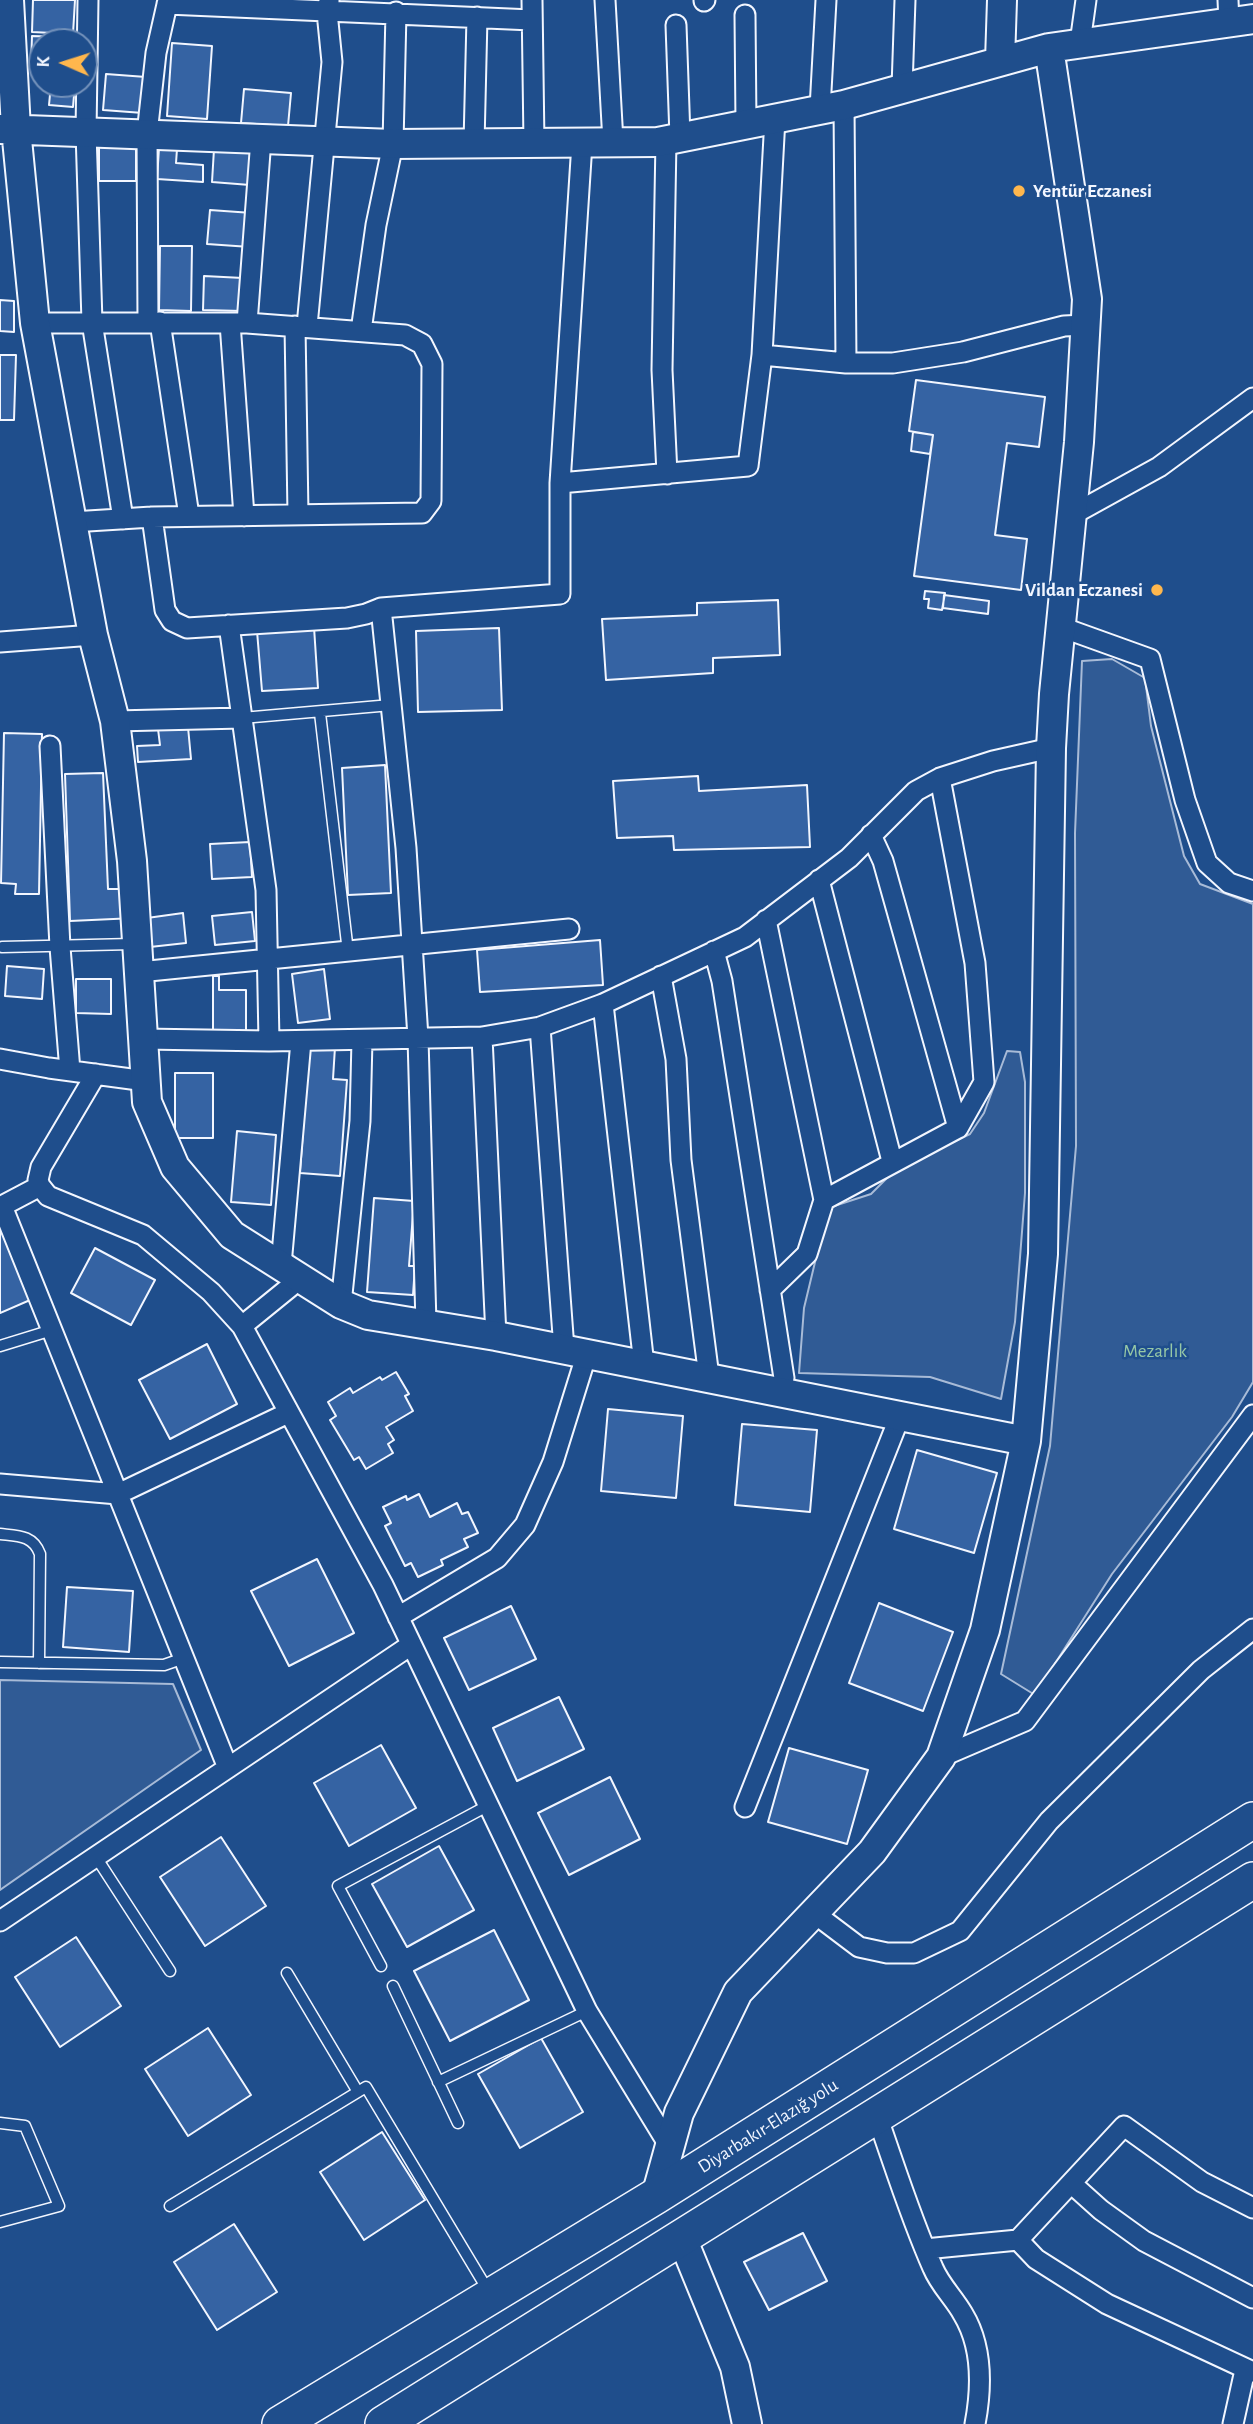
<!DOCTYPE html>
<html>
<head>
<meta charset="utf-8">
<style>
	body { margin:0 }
	#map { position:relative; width:1253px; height:2424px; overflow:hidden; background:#1f4e8c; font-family:"Alegreya Sans",sans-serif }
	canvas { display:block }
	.north { position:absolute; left:28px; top:28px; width:70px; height:70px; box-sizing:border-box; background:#1f4e8c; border:2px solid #7391ba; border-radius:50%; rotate:273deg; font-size:19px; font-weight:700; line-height:28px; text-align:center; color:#f2f6ff }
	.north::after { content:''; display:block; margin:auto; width:24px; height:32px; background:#ffb74d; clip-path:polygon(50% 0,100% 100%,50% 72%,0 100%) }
</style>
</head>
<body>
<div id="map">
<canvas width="1253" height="2424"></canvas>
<div class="north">K</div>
</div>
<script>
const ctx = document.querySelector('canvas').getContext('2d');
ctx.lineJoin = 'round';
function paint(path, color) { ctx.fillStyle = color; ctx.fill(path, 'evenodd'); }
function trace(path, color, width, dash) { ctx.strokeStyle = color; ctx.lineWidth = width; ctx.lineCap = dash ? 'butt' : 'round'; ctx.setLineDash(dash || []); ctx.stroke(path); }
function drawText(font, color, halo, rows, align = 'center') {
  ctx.font = font + ' "Alegreya Sans",sans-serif'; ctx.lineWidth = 5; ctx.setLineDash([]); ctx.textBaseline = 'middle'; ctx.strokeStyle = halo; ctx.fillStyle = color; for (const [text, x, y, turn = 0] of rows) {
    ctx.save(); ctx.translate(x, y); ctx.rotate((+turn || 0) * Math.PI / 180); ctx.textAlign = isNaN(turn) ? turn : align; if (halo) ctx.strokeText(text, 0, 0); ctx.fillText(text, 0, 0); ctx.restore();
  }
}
const built = new Path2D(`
	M 1112,659 L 1145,678 L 1151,726 L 1184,856 L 1200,884 L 1253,904 L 1253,1382 L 1232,1417 L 1112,1574 L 1035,1695 L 1001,1674 L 1050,1446 L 1076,1146 L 1075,833 L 1082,661 Z
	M 1007,1051 L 1020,1052 L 1025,1082 L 1025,1193 L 1015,1322 L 1001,1399 L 930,1377 L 799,1373 L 804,1308 L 828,1208 L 871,1194 L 896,1169 L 970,1134 L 984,1113 Z
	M 0,1680 L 173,1684 L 201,1750 L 0,1890 Z`);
paint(built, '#305b95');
trace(built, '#a8bbd7', 2);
const building = new Path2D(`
	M 33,0 L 75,0 L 73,34 L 32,32 Z
	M 32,36 L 67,37 L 67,42 L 42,42 L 42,66 L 31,65 Z
	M 172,43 L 212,46 L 207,119 L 167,116 Z
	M 106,74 L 146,77 L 143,113 L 103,110 Z
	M 51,84 L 75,84 L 73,107 L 49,105 Z
	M 244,89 L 291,93 L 288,126 L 241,123 Z
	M 99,143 L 136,143 L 136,181 L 99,181 Z
	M 159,148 L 177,149 L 176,163 L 203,165 L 203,182 L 157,179 Z
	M 214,149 L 252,152 L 250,185 L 212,182 Z
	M 210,210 L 252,213 L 250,247 L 207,244 Z
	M 160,246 L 192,246 L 191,311 L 159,310 Z
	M 204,276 L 243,278 L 242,311 L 203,310 Z
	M 0,300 L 14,301 L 14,332 L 0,331 Z
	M 0,355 L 16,355 L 14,420 L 0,420 Z
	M 916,380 L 1045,397 L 1039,447 L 1007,443 L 995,535 L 1027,539 L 1021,590 L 914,576 L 933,435 L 909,431 Z
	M 913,432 L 933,435 L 930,454 L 911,451 Z
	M 925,591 L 945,593 L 942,610 L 928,608 L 929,599 L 924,599 Z
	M 944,595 L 989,601 L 988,614 L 943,608 Z
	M 778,600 L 780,655 L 713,658 L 713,673 L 606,680 L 602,619 L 697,615 L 697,603 Z
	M 314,627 L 318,688 L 262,691 L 257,631 Z
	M 499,628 L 502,710 L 418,712 L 416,631 Z
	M 188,727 L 191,759 L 138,762 L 137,746 L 160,745 L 158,729 Z
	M 4,733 L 42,734 L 39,894 L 15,894 L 16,884 L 1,883 Z
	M 385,765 L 391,893 L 348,895 L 342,768 Z
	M 103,773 L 108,889 L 134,889 L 135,918 L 70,921 L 65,774 Z
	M 698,776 L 699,791 L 807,785 L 810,847 L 674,850 L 673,836 L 617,838 L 613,781 Z
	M 250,842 L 252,877 L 212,879 L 210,844 Z
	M 252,912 L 255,941 L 215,945 L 212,916 Z
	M 183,913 L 186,943 L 150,947 L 147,918 Z
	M 600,940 L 603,985 L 480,992 L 477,950 Z
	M 7,966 L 44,969 L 42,999 L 5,996 Z
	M 324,969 L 330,1019 L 298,1023 L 292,974 Z
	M 213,976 L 219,976 L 219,990 L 246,990 L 246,1031 L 213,1031 Z
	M 76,979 L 111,979 L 111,1014 L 76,1013 Z
	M 309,1045 L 335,1047 L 333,1079 L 347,1080 L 340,1176 L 300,1173 Z
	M 175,1073 L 213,1073 L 213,1138 L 175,1138 Z
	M 237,1131 L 276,1135 L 271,1205 L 231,1202 Z
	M 374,1198 L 414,1201 L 409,1266 L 415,1266 L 413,1295 L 367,1292 Z
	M 0,1222 L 37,1297 L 0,1313 Z
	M 95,1248 L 155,1280 L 131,1325 L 71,1293 Z
	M 207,1344 L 237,1404 L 170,1439 L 139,1380 Z
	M 396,1372 L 409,1394 L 405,1396 L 413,1411 L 386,1427 L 394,1440 L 388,1444 L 393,1453 L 366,1469 L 359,1457 L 354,1460 L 330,1420 L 336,1416 L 328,1402 L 350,1388 L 353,1393 L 380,1377 L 382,1380 Z
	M 608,1409 L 683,1416 L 676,1498 L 601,1491 Z
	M 742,1424 L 817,1430 L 810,1512 L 735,1505 Z
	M 917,1450 L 997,1473 L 974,1553 L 894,1529 Z
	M 419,1494 L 430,1517 L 457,1503 L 462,1514 L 468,1512 L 478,1533 L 464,1539 L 468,1547 L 441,1560 L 443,1565 L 418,1577 L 411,1563 L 405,1566 L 385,1526 L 391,1523 L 383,1507 L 406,1496 L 407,1500 Z
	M 317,1559 L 354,1633 L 289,1666 L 251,1591 Z
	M 67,1587 L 133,1591 L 129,1652 L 63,1647 Z
	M 879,1603 L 953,1632 L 923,1711 L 849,1683 Z
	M 511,1606 L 536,1659 L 469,1690 L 444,1638 Z
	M 559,1697 L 584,1749 L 517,1781 L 493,1728 Z
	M 381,1745 L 416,1808 L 349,1846 L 314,1783 Z
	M 789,1748 L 868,1770 L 847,1844 L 768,1822 Z
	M 610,1777 L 640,1839 L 569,1875 L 538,1813 Z
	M 221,1837 L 266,1906 L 205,1946 L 160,1877 Z
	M 439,1846 L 474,1910 L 407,1947 L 372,1884 Z
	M 494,1930 L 529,2000 L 450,2041 L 414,1971 Z
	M 76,1937 L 121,2006 L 60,2047 L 15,1977 Z
	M 208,2028 L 251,2095 L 188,2136 L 145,2069 Z
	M 541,2038 L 583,2112 L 520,2148 L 478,2074 Z
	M 382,2132 L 425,2200 L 364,2240 L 320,2172 Z
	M 234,2224 L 277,2292 L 217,2330 L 174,2262 Z
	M 803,2233 L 827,2281 L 769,2310 L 744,2262 Z`);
paint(building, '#3563a3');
trace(building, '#f2f6ff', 2);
const lane = new Path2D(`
	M 320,713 L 348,952
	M 242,718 L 391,705
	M 2,947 L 133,944
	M 0,1346 L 52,1330
	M 0,1534 C 18,1536 33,1535 40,1554 L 39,1663
	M 0,1662 L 164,1665 L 184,1658
	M 96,1857 L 170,1971
	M 381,1966 L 338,1886 L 489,1805
	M 287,1973 L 358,2092
	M 393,1986 L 458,2123
	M 438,2082 L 587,2011
	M 0,2123 L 25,2126 L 59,2206 L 0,2222
	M 170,2206 L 366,2087 L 489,2292`);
const street = new Path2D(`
	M 88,0 L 86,132 L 92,322 L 123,519
	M 532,0 L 534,143
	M 605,0 L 613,142
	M 1228,0 L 1229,23
	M 704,1 L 705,0
	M 167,4 L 532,20
	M 745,15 L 746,124
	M 676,25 L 680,137
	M 1080,43 L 1086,0
	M 902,88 L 905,0
	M 844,105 L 846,363
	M 820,109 L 826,0
	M 666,140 L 662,370 L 667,474
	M 474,144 L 477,17
	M 148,322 L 147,134 L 156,53 L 168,0
	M 160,322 L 189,516
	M 35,323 L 247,323 L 405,335 L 422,344 L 432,364 L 431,501 L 422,513 L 152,517 L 72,522
	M 230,323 L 244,516
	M 247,323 L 261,139
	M 295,326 L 298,515
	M 307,326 L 332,62 L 327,12 L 329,1
	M 361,331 L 376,225 L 393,144 L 396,12
	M 762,355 L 846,363 L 893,363 L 963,352 L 1064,326 L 1085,325
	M 560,483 L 748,466 L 762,355 L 775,118
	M 1072,515 L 1159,467 L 1253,398
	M 152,517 L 165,610 L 172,621 L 187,628 L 347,618 L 366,614 L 381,608 L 560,594 L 560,483 L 582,143
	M 381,608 L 406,848 L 418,1038 L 426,1324
	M 229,625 L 266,890 L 269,1041
	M 1061,627 L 1150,659 L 1185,800 L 1207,863 L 1229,883 L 1253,891
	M 0,642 L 93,635
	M 115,721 L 242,718
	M 50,746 L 60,947 L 70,1071
	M 871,835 L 883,861 L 958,1128
	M 819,880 L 892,1161
	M 766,920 L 824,1200
	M 714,951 L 722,981 L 784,1378
	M 139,972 L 569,929
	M 661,976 L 676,1059 L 681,1160 L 709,1377
	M 603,1004 L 644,1365
	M 540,1027 L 564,1349
	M 482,1037 L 496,1336
	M 143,1039 L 269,1041 L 482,1037 L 540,1027 L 603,1004 L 745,937 L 849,858 L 916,791 L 940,778 L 993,761 L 1051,748
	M 0,1059 L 49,1068 L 146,1081
	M 96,1074 L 41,1167 L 38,1180 L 40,1186 L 48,1196 L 143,1235 L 211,1292 L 242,1326 L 383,1585 L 587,2011 L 670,2147
	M 40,1186 L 2,1206 L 228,1768
	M 281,1265 L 301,1041
	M 770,1290 L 807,1254 L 824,1200 L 958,1128 L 984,1082 L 975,963 L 940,778
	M 341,1304 L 360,1121 L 362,1040
	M 242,1326 L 290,1287 L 298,1276
	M 0,1484 L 118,1494 L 288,1413
	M 398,1617 L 497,1558 L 525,1525 L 553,1462 L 587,1353
	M 941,1757 L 1025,1721 L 1253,1415
	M 745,1807 L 900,1416
	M 814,1913 L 859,1947 L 887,1953 L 914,1953 L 960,1931 L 1049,1821 L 1201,1670 L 1253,1629
	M 0,1921 L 411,1645
	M 877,2116 C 895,2167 911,2219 933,2268 C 940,2285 954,2298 963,2314 C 983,2347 982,2387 975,2424
	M 1072,2184 L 1101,2210 L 1144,2241 L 1253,2298
	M 1018,2240 L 1036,2259 L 1107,2304 L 1253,2372
	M 925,2249 L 1018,2240 L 1124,2126 L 1202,2182 L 1253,2208
	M 1233,2424 L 1245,2370`);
const secondary = new Path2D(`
	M 9,0 L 16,129 L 35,323 L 93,635 L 115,721 L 132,861 L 147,1102 L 175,1167 L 232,1235 L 341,1304 L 368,1315 L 496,1336 L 1026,1441
	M 1000,61 L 1002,0
	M 0,129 L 393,144 L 658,142 L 844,105 L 1049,48 L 1253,19
	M 656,2196 L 679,2113 L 738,1992 L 872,1852 L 941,1757 L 985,1630 L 1026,1441 L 1043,1254 L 1051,748 L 1054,694 L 1079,442 L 1087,299 L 1049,48
	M 682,2238 L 735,2367 L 747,2424`);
const highway = new Path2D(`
	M 280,2424 L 656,2196 L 1253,1820
	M 383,2424 L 1253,1880`);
trace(lane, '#f2f6ff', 13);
trace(street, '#f2f6ff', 23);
trace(secondary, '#f2f6ff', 32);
trace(highway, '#f2f6ff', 38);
trace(lane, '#1f4e8c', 10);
trace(street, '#1f4e8c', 19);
trace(secondary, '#1f4e8c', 28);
trace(highway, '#1f4e8c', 35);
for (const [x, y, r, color] of [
	[1019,191,7,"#ffb74d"],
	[1157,590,7,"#ffb74d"]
]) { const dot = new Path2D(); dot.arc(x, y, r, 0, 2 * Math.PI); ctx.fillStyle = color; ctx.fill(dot); trace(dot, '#1f4e8c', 2.5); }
drawText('bold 19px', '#f2f6ff', '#1f4e8c', [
	["Yentür Eczanesi",1033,191],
	["Vildan Eczanesi",1143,590,"right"]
], 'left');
drawText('19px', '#97c8a6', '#1f4e8c', [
	["Mezarlık",1155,1351]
]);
drawText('19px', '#f2f6ff', '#1f4e8c', [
	["Diyarbakır-Elazığ yolu",768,2126,-32]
]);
</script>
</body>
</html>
